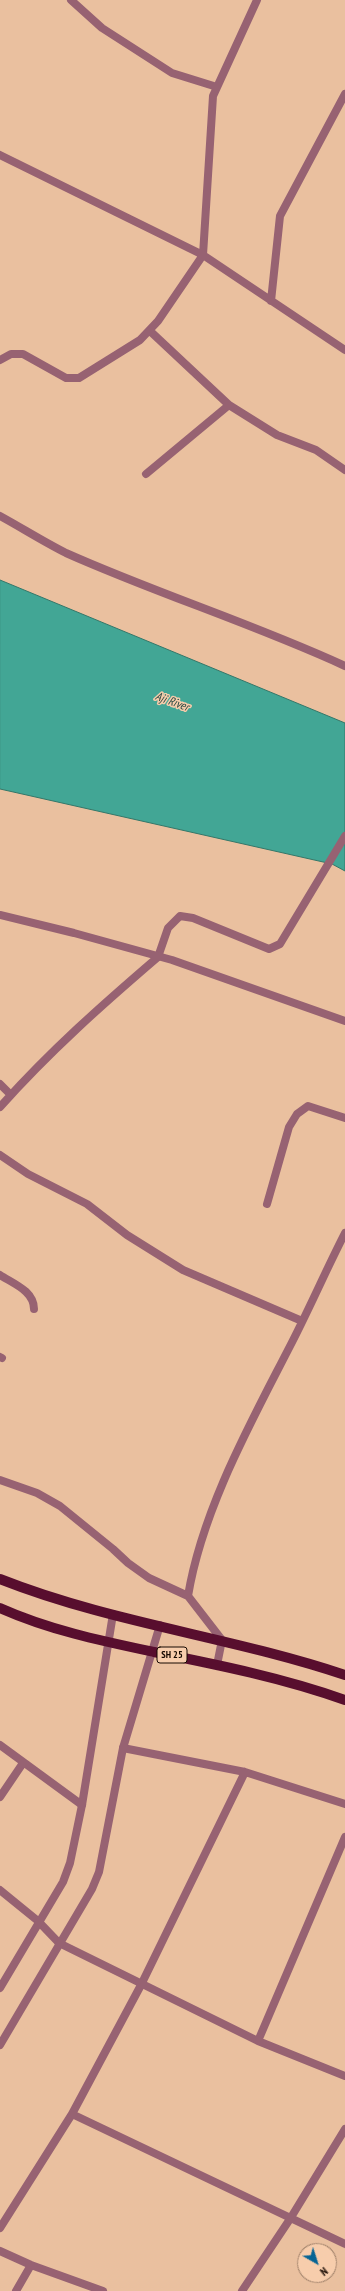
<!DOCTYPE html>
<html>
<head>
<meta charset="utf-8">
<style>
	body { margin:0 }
	#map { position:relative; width:345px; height:2291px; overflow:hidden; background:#eac09f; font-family:"PT Sans Narrow",sans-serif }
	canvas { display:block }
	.north { position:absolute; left:297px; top:2243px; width:40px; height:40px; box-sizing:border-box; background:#f7cdac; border:1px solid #9d7f68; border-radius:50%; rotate:141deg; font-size:11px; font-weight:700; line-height:16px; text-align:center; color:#170901 }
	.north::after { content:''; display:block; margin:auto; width:14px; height:18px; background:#066494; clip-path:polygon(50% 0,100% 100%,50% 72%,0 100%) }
</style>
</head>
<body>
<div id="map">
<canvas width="345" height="2291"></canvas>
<div class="north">N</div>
</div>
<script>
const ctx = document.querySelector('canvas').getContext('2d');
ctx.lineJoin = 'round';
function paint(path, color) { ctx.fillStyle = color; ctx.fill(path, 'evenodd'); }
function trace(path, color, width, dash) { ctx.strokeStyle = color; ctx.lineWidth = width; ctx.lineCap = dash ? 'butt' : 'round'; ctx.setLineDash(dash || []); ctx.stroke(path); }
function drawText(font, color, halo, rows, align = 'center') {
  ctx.font = font + ' "PT Sans Narrow",sans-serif'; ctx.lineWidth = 3; ctx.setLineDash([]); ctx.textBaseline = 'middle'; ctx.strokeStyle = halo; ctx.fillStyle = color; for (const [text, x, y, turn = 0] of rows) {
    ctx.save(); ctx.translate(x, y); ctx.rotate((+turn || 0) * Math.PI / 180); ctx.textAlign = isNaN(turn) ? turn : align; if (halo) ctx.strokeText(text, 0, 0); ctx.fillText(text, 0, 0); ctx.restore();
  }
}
const water = new Path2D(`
	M 0,580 L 345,723 L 345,871 L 332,864 L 0,789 Z`);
paint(water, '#42a695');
trace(water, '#357769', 1);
trace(new Path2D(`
	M 158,957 L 168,928 L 180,916 L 193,918 L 269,949 L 280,944 L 345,836`), '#976272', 8);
trace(new Path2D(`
	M 71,0 L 102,28 L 172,73 L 217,87
	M 0,155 L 203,255 L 345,350
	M 271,301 L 280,216 L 345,94
	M 150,331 L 229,405 L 277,435 L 316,450 L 345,470
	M 0,360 L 11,354 L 23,354 L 66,378 L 79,378 L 140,340 L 158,321 L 203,255 L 213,96 L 257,0
	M 146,474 L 229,405
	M 0,516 C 22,528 44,542 66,553 C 158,594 254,624 345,666
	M 0,915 L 74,933 L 172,960 L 345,1021
	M 0,1084 L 11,1095
	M 0,1107 C 50,1051 102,1005 158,957
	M 0,1155 L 28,1174 L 87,1204 L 127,1235 L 183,1270 L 302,1321
	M 267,1204 L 289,1127 L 297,1114 L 308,1106 L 345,1118
	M 0,1275 C 14,1284 34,1291 34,1309
	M 0,1357 L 2,1358
	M 0,1480 L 37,1493 L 60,1506 L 113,1549 L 128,1563 L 149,1578 L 188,1596
	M 217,1665 L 222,1640 L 188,1596 C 202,1511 249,1426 288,1350 C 308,1312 325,1272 345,1233
	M 0,1745 L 82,1805
	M 123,1748 L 245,1772 L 345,1804
	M 0,1797 L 23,1763
	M 0,1890 L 38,1921 L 59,1943 L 258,2041 L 345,2076
	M 258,2041 L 345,1837
	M 72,2114 L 345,2244
	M 0,2228 L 72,2114 L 141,1985 L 245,1772
	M 0,2251 L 31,2265 L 103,2291
	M 16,2291 L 31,2265
	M 242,2291 L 290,2219 L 345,2129`), '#976272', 8);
trace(new Path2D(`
	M 0,1988 L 63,1882 L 70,1863 L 82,1805 L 113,1614
	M 0,2045 L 92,1889 L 99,1872 L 123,1748 L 160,1625`), '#976272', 8);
trace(new Path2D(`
	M 0,1579 C 111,1623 232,1637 345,1675
	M 0,1608 C 49,1630 102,1641 154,1652 C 219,1665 283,1678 345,1700`), '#580e2e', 10);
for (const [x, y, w] of [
	[172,1655,30]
]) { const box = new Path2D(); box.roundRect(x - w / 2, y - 8, w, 16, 3); ctx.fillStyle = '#f7cdac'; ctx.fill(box); trace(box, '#170901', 1); }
drawText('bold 10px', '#170901', null, [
	["SH 25",172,1655]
]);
drawText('italic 12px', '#2c4a44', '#f7cdac', [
	["Aji River",172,702,20]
]);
</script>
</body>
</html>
